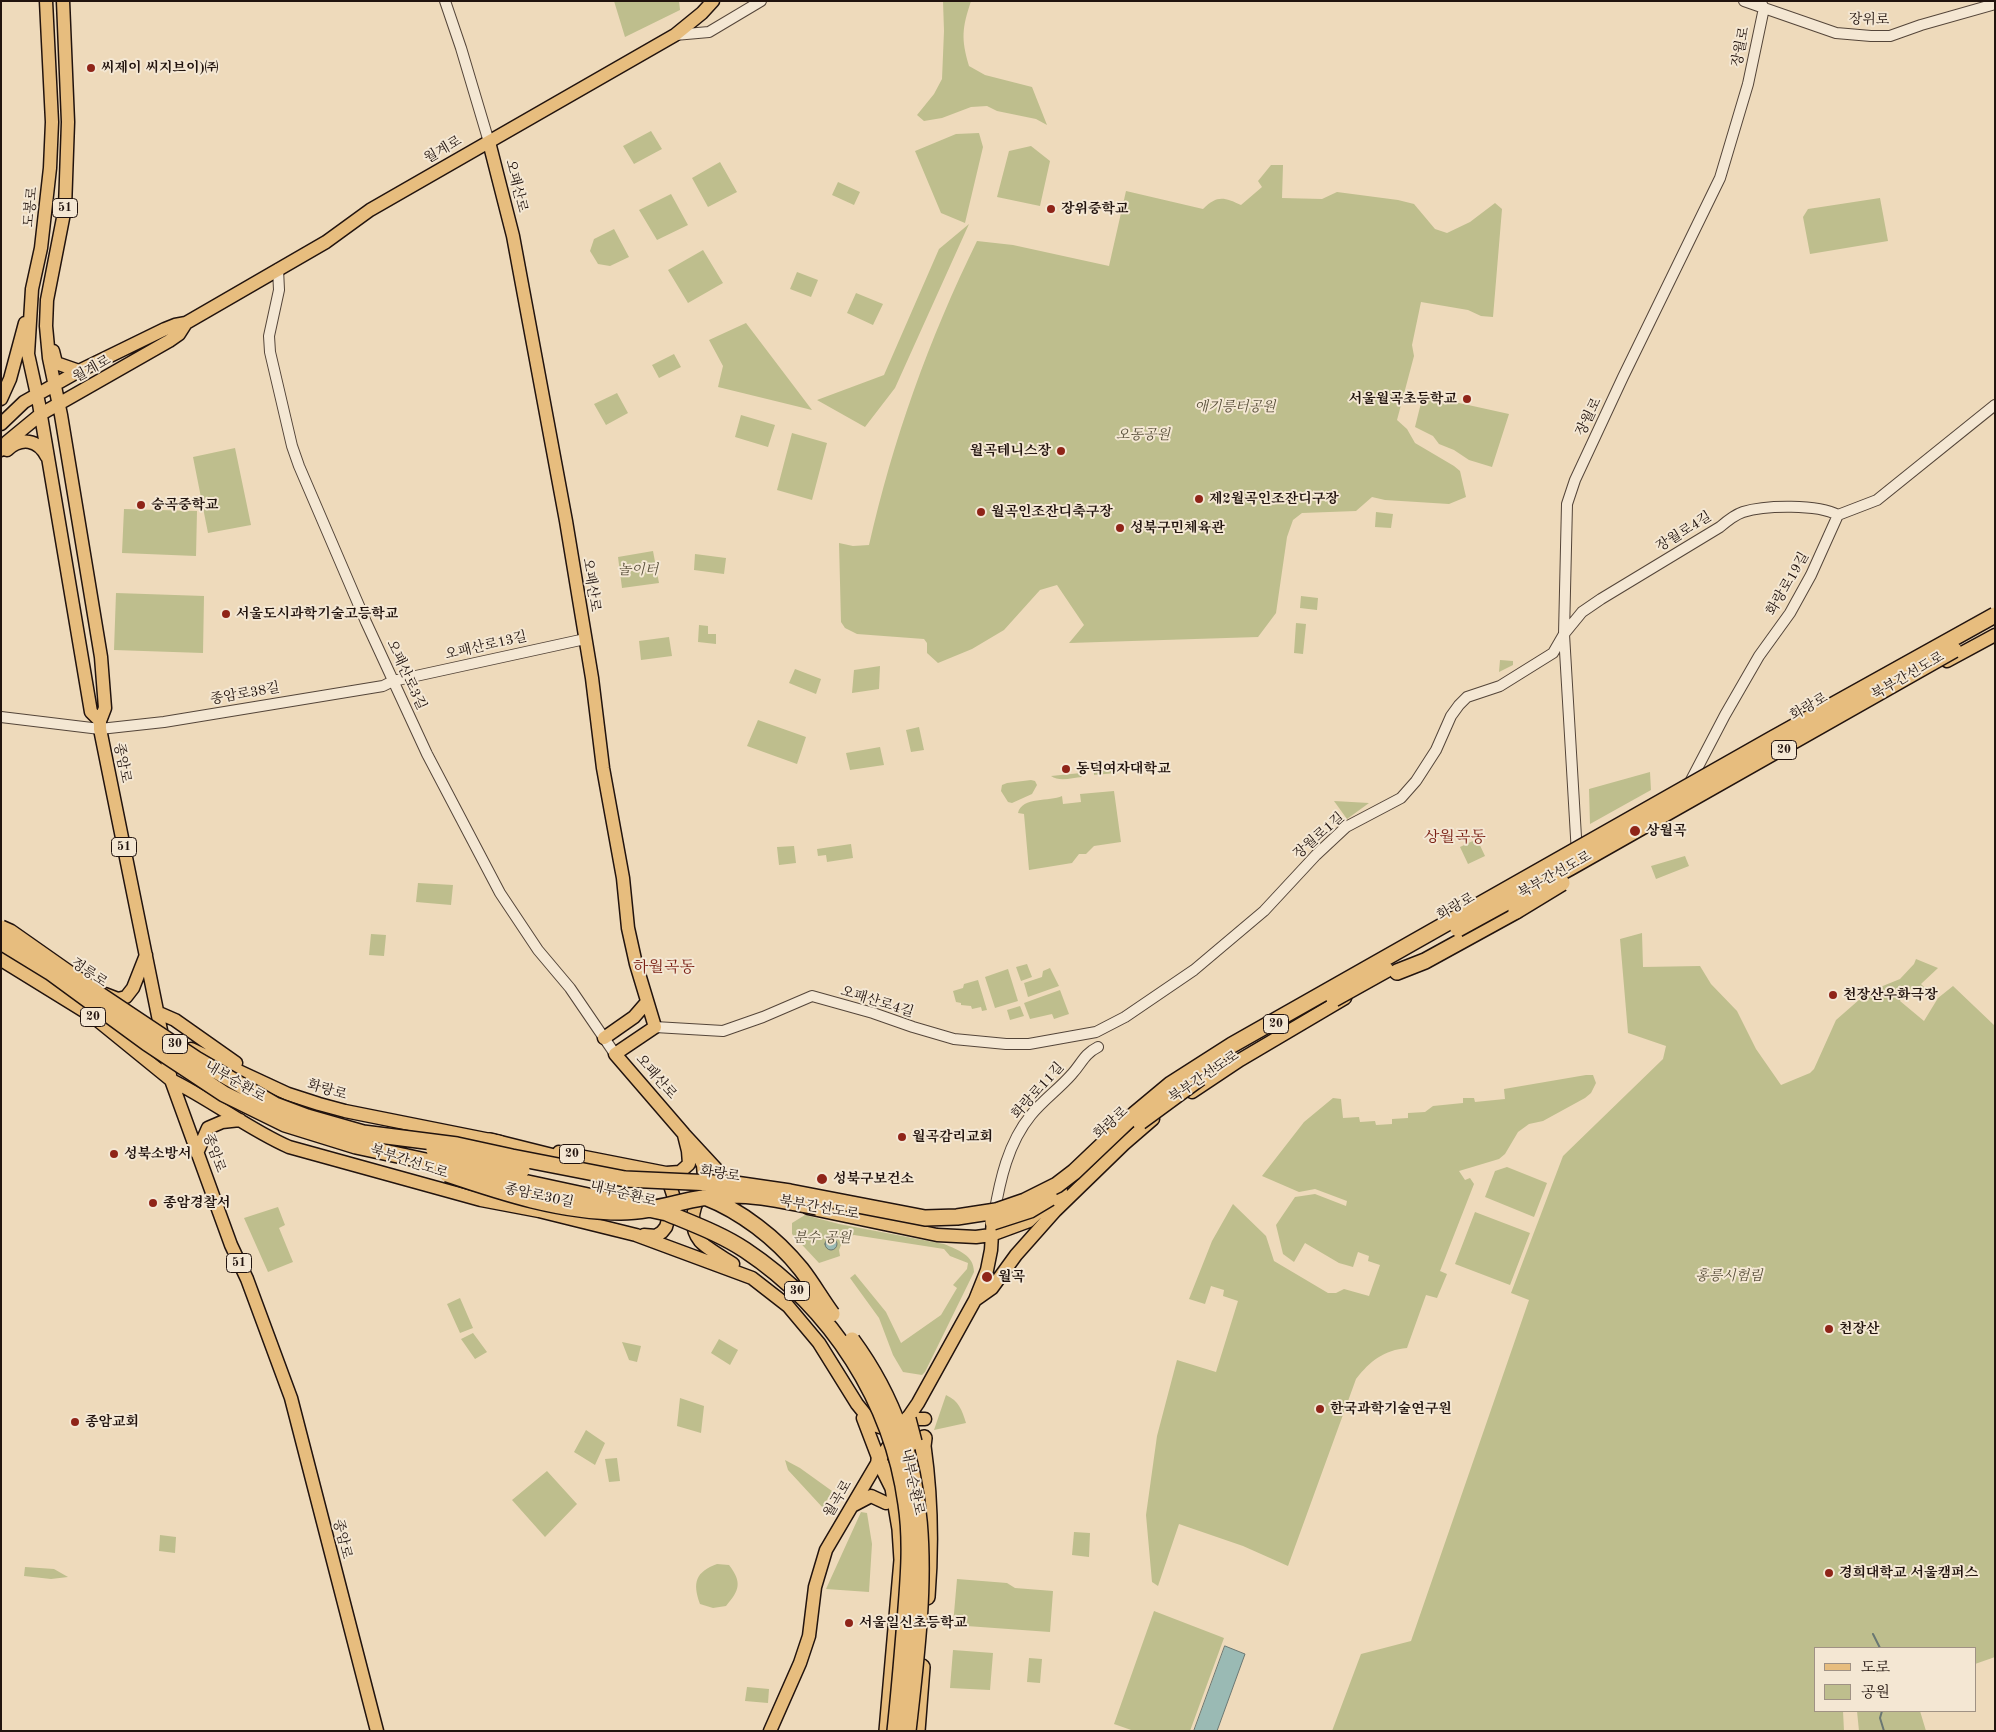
<!DOCTYPE html>
<html>
<head>
<meta charset="utf-8">
<style>
	body { margin:0 }
	#map { position:relative; width:1996px; height:1732px; overflow:hidden; background:#eedabb; font-family:"Old Standard TT","Noto Serif KR",serif }
	canvas { display:block }
	.frame { position:absolute; inset:0; border:2px solid #21130e; pointer-events:none }
	.legend { position:absolute; left:1814px; top:1647px; width:162px; height:65px; box-sizing:border-box; background:#f4e7d3; border:1px solid #a09284; margin:0; padding:6px 9px; list-style:none; font-size:15px; color:#21130e }
	.legend li { display:flex; align-items:center; gap:10px; height:25px }
	.legend b { width:25px; border:1px solid #a09284 }
</style>
</head>
<body>
<div id="map">
<canvas width="1996" height="1732"></canvas>
<div class="frame"></div>
<ul class="legend">
<li><b style="height:6px;background:#e7bd7e"></b>도로</li>
<li><b style="height:14px;background:#bebe8d"></b>공원</li>
</ul>
</div>
<script>
const ctx = document.querySelector('canvas').getContext('2d');
ctx.lineJoin = 'round';
function paint(path, color) { ctx.fillStyle = color; ctx.fill(path, 'evenodd'); }
function trace(path, color, width, dash) { ctx.strokeStyle = color; ctx.lineWidth = width; ctx.lineCap = dash ? 'butt' : 'round'; ctx.setLineDash(dash || []); ctx.stroke(path); }
function drawText(font, color, halo, rows, align = 'center') {
  ctx.font = font + ' "Old Standard TT","Noto Serif KR",serif'; ctx.lineWidth = 4; ctx.setLineDash([]); ctx.textBaseline = 'middle'; ctx.strokeStyle = halo; ctx.fillStyle = color; for (const [text, x, y, turn = 0] of rows) {
    ctx.save(); ctx.translate(x, y); ctx.rotate((+turn || 0) * Math.PI / 180); ctx.textAlign = isNaN(turn) ? turn : align; if (halo) ctx.strokeText(text, 0, 0); ctx.fillText(text, 0, 0); ctx.restore();
  }
}
paint(new Path2D(`
	M 614,1 L 679,1 L 680,10 L 625,37 Z
	M 943,1 L 971,1 C 962,28 961,39 969,66 L 985,75 L 1032,87 L 1047,125 L 1036,119 L 997,111 L 987,106 L 971,107 L 942,118 L 924,121 L 917,115 L 934,94 L 942,79 L 944,31 Z
	M 651,131 L 662,149 L 634,164 L 623,146 Z
	M 979,133 L 983,147 L 965,223 L 941,213 L 915,151 L 956,134 Z
	M 1031,146 L 1050,161 L 1040,206 L 997,197 L 1009,151 Z
	M 720,162 L 737,192 L 708,207 L 692,178 Z
	M 1271,165 L 1283,165 L 1282,198 L 1322,199 L 1337,192 L 1398,200 L 1414,204 L 1435,229 L 1447,233 L 1470,222 L 1495,203 L 1502,209 L 1493,317 L 1481,316 L 1468,310 L 1421,302 L 1412,345 L 1414,356 L 1397,420 L 1407,429 L 1415,443 L 1454,466 L 1460,471 L 1466,497 L 1449,504 L 1385,500 L 1372,497 L 1356,511 L 1302,513 L 1293,520 L 1287,537 L 1276,613 L 1258,637 L 1069,643 L 1084,625 L 1057,585 L 1040,590 L 1004,630 L 972,649 L 938,663 L 927,653 L 927,643 L 924,639 L 857,634 L 845,628 L 841,622 L 839,543 L 853,546 L 869,545 C 893,439 929,339 977,241 L 1013,245 L 1109,266 L 1126,191 L 1203,209 C 1217,195 1224,197 1241,205 L 1262,187 L 1258,181 Z
	M 838,182 L 860,192 L 854,205 L 832,195 Z
	M 671,194 L 688,225 L 657,240 L 639,210 Z
	M 1880,198 L 1888,241 L 1810,254 L 1803,217 L 1808,209 Z
	M 969,224 L 895,388 L 865,427 L 817,400 L 884,375 L 939,249 Z
	M 614,229 L 629,257 L 610,266 L 598,264 L 590,251 L 594,239 Z
	M 703,250 L 723,283 L 688,303 L 668,270 Z
	M 797,272 L 818,280 L 811,297 L 790,289 Z
	M 856,293 L 883,304 L 873,325 L 847,313 Z
	M 746,323 L 812,410 L 718,387 L 723,366 L 709,340 Z
	M 674,354 L 681,367 L 659,378 L 652,365 Z
	M 617,393 L 628,413 L 606,425 L 594,404 Z
	M 1423,395 L 1509,414 L 1492,467 L 1469,460 L 1454,450 L 1439,444 L 1433,436 L 1415,427 Z
	M 741,415 L 775,425 L 768,447 L 735,437 Z
	M 792,433 L 827,443 L 812,500 L 777,490 Z
	M 235,448 L 251,525 L 208,533 L 193,457 Z
	M 124,509 L 197,511 L 196,556 L 122,553 Z
	M 1376,512 L 1393,514 L 1391,528 L 1375,527 Z
	M 653,551 L 659,583 L 622,588 L 618,557 Z
	M 695,554 L 726,558 L 724,574 L 694,570 Z
	M 116,593 L 204,596 L 203,653 L 114,650 Z
	M 1301,596 L 1318,598 L 1317,610 L 1300,608 Z
	M 1296,623 L 1306,624 L 1303,654 L 1294,653 Z
	M 699,625 L 708,626 L 708,634 L 716,634 L 716,644 L 698,642 Z
	M 669,637 L 672,656 L 641,660 L 639,641 Z
	M 1500,660 L 1513,661 L 1513,665 L 1499,672 Z
	M 880,666 L 879,689 L 852,693 L 854,670 Z
	M 795,669 L 821,679 L 816,694 L 789,683 Z
	M 758,720 L 806,737 L 797,764 L 747,746 Z
	M 919,727 L 924,750 L 911,752 L 906,730 Z
	M 880,747 L 884,765 L 850,770 L 846,753 Z
	M 1122,768 L 1116,773 L 1094,775 L 1094,771 Z
	M 1650,772 L 1651,790 L 1590,824 L 1589,789 Z
	M 1081,773 L 1082,777 C 1072,778 1059,782 1051,776 Z
	M 1031,780 L 1035,781 L 1037,785 L 1032,794 L 1012,803 L 1008,802 L 1001,791 L 1002,785 L 1007,783 Z
	M 1114,791 L 1121,842 L 1094,846 L 1086,854 L 1079,854 L 1072,863 L 1029,870 L 1024,814 L 1018,813 C 1022,796 1050,802 1062,796 L 1063,804 L 1081,802 L 1080,794 Z
	M 1334,801 L 1369,803 L 1347,819 Z
	M 1477,839 L 1485,856 L 1468,864 L 1460,847 Z
	M 851,844 L 853,858 L 827,862 L 826,855 L 818,856 L 817,849 Z
	M 794,846 L 796,863 L 779,865 L 777,847 Z
	M 1685,856 L 1689,866 L 1656,879 L 1651,866 Z
	M 418,883 L 453,885 L 451,905 L 416,902 Z
	M 1642,933 L 1643,967 L 1700,966 L 1711,984 L 1737,1011 L 1756,1049 L 1781,1085 L 1810,1073 L 1814,1069 L 1836,1020 L 1868,992 L 1900,979 L 1914,964 L 1916,959 L 1938,968 L 1921,984 L 1925,988 L 1920,995 L 1907,987 L 1900,1001 L 1924,1021 L 1938,998 L 1953,986 L 1995,1026 L 1995,1657 L 1975,1664 L 1975,1648 L 1815,1648 L 1815,1711 L 1843,1711 L 1844,1731 L 1332,1731 L 1361,1654 L 1411,1641 L 1529,1300 L 1511,1293 L 1563,1156 L 1663,1059 L 1666,1046 L 1628,1033 L 1620,939 Z
	M 371,934 L 386,935 L 384,956 L 369,955 Z
	M 1027,964 L 1032,977 L 1021,981 L 1016,967 Z
	M 1050,968 L 1059,986 L 1028,997 L 1024,983 L 1042,977 L 1043,971 Z
	M 1008,969 L 1018,1001 L 995,1008 L 985,977 Z
	M 978,980 L 987,1010 L 982,1011 L 981,1007 L 972,1009 L 971,1006 L 961,1005 L 961,1003 L 956,1002 L 953,991 L 963,988 L 964,984 Z
	M 1060,990 L 1069,1014 L 1054,1019 L 1052,1014 L 1030,1019 L 1024,1003 Z
	M 1020,1006 L 1024,1016 L 1010,1020 L 1007,1010 Z
	M 1586,1075 L 1593,1075 L 1596,1083 L 1591,1093 L 1585,1098 L 1543,1121 L 1529,1124 L 1518,1132 L 1505,1154 L 1499,1159 L 1459,1171 L 1465,1180 L 1470,1178 L 1474,1184 L 1440,1271 L 1447,1274 L 1437,1298 L 1426,1295 L 1407,1348 C 1384,1350 1370,1361 1356,1379 L 1288,1566 L 1243,1546 L 1179,1524 L 1158,1586 L 1152,1582 L 1146,1515 L 1157,1436 L 1177,1360 L 1216,1372 L 1238,1301 L 1223,1296 L 1224,1290 L 1211,1286 L 1205,1304 L 1189,1299 L 1212,1241 L 1233,1204 L 1266,1236 L 1274,1261 L 1328,1293 L 1336,1293 L 1344,1289 L 1369,1296 L 1380,1265 L 1368,1261 L 1369,1256 L 1358,1252 L 1353,1267 L 1339,1263 L 1305,1243 L 1294,1262 L 1283,1254 L 1276,1225 L 1295,1197 L 1315,1194 L 1346,1206 L 1347,1201 L 1315,1189 L 1299,1192 L 1262,1176 L 1304,1122 L 1333,1098 L 1341,1099 L 1343,1118 L 1359,1117 L 1360,1122 L 1375,1121 L 1376,1125 L 1392,1124 L 1392,1119 L 1408,1118 L 1408,1113 L 1425,1112 L 1433,1106 L 1463,1103 L 1463,1098 L 1474,1098 L 1475,1102 L 1505,1099 L 1504,1089 Z
	M 1507,1167 L 1547,1183 L 1534,1217 L 1485,1197 L 1495,1171 Z
	M 278,1207 L 285,1225 L 279,1228 L 293,1262 L 268,1272 L 244,1218 Z
	M 1475,1212 L 1530,1233 L 1510,1285 L 1455,1264 Z
	M 805,1215 L 839,1224 L 944,1244 C 958,1250 974,1255 974,1272 L 925,1372 L 922,1375 L 903,1372 L 893,1355 L 879,1318 L 850,1278 L 855,1274 L 886,1312 L 901,1343 L 941,1315 L 957,1288 L 953,1285 L 967,1269 L 968,1263 L 950,1256 L 944,1249 L 854,1235 L 844,1238 L 839,1250 L 840,1256 L 819,1263 L 792,1234 L 792,1223 Z
	M 460,1298 L 473,1328 L 460,1333 L 447,1304 Z
	M 473,1333 L 487,1352 L 475,1359 L 461,1339 Z
	M 719,1339 L 738,1350 L 730,1365 L 711,1353 Z
	M 622,1342 L 641,1346 L 637,1362 L 629,1360 Z
	M 946,1395 C 959,1401 962,1410 966,1423 L 934,1430 Z
	M 680,1398 L 704,1406 L 701,1433 L 677,1426 Z
	M 586,1430 L 605,1443 L 595,1465 L 574,1452 Z
	M 617,1458 L 620,1481 L 609,1482 L 605,1459 Z
	M 785,1460 L 800,1468 L 832,1491 L 823,1508 L 788,1470 Z
	M 547,1471 L 577,1504 L 545,1537 L 512,1500 Z
	M 861,1512 L 867,1513 L 872,1544 L 869,1592 L 826,1589 Z
	M 1074,1532 L 1090,1533 L 1089,1557 L 1072,1555 Z
	M 160,1535 L 176,1537 L 175,1553 L 159,1551 Z
	M 717,1564 L 729,1565 C 742,1582 740,1590 726,1606 L 713,1608 L 700,1604 C 692,1582 696,1572 717,1564 Z
	M 25,1567 L 54,1569 L 68,1577 L 51,1579 L 24,1576 Z
	M 957,1579 L 1007,1583 L 1015,1588 L 1053,1591 L 1050,1632 L 953,1625 Z
	M 1154,1611 L 1224,1638 L 1190,1731 L 1134,1731 L 1114,1724 Z
	M 953,1650 L 993,1653 L 990,1690 L 950,1688 Z
	M 1029,1658 L 1042,1659 L 1040,1683 L 1027,1682 Z
	M 747,1687 L 769,1689 L 768,1703 L 745,1701 Z
	M 1857,1711 L 1920,1711 L 1926,1731 L 1859,1731 Z`), '#bebe8d');
const water = new Path2D(`
	M825 1244a6 6 0 1 1 12 0a6 6 0 1 1-12 0Z
	M 1225,1646 L 1245,1654 L 1217,1731 L 1194,1731 Z`);
paint(water, '#9abab4');
trace(water, '#6a7772', 1);
trace(new Path2D(`
	M 1873,1634 L 1880,1648
	M 1882,1711 L 1880,1718 L 1884,1731`), '#6a7772', 2);
const minor = new Path2D(`
	M 445,1 L 461,48 L 489,142
	M 1744,1 L 1836,33 L 1871,36 L 1890,36 L 1921,25 L 1995,4
	M 675,35 L 709,32 L 761,1
	M 278,269 L 279,290 L 269,336 L 270,352 L 292,446 L 299,466 L 366,622 L 427,754 L 500,893 L 538,950 L 570,988 L 615,1054
	M 1,717 L 100,729 L 164,722 L 383,686 L 393,681 L 585,639
	M 1689,784 L 1725,715 L 1759,656 L 1790,613 L 1811,575 L 1838,515 L 1877,500 L 1995,405
	M 1577,854 L 1564,634 L 1567,504 L 1575,480 L 1623,377 L 1720,178 L 1748,84 L 1764,8 L 1760,1
	M 655,1027 L 723,1031 L 763,1017 L 812,996 L 873,1013 L 913,1027 L 954,1039 L 1006,1044 L 1029,1044 L 1096,1032 L 1125,1017 L 1194,970 L 1264,911 L 1316,855 L 1346,827 L 1401,798 L 1416,781 L 1436,750 L 1451,716 L 1459,705 L 1467,697 L 1500,686 L 1553,653 L 1564,634 L 1582,612 L 1601,599 L 1720,527 C 1727,521 1734,515 1743,512 C 1765,505 1818,504 1838,515
	M 994,1215 C 1000,1180 1008,1143 1031,1115 C 1043,1100 1059,1089 1072,1074 C 1082,1063 1084,1054 1098,1047`);
const major = new Path2D(`
	M 46,1 L 52,122 L 50,168 L 41,248 L 32,289 L 28,354 L 39,404 L 91,712 L 100,721
	M 63,1 L 68,122 L 65,208 L 47,300 L 46,326 L 49,358 L 61,415 L 101,657 L 105,708 L 100,721 L 100,729 L 171,1080 L 231,1245 L 247,1279 L 291,1398 L 377,1731
	M 489,142 L 513,236 L 566,521 L 592,678 L 603,768 L 623,878 L 628,928 L 636,964 L 655,1027 L 615,1054 L 684,1134 L 733,1187
	M 53,351 L 56,363 L 79,371
	M 1,399 L 10,379 L 25,323
	M 1,424 L 24,402 L 79,371 L 165,329 L 175,325 L 186,323 L 326,242 L 370,210 L 675,35 L 702,13 L 713,1
	M 1,450 L 7,442 L 41,414 L 169,341 L 179,334 L 186,323
	M 7,450 C 21,437 38,439 47,457
	M 1947,661 L 1995,635
	M 105,994 L 118,999 L 126,997 L 133,988 L 146,955
	M 80,1006 L 171,1080 C 212,1100 248,1129 289,1147 L 481,1200 L 539,1211 L 636,1235 L 752,1278 L 788,1306 L 819,1343 L 857,1404 L 874,1425 L 892,1431
	M 159,1013 L 175,1020 L 236,1063
	M 604,1038 L 634,1017 L 647,1002
	M 191,1049 L 288,1094 L 319,1104 L 345,1111 L 500,1142
	M 1192,1092 L 1240,1060 L 1345,998
	M 559,1152 L 666,1173 L 683,1181
	M 696,1152 L 703,1165 L 705,1188
	M 197,1153 L 208,1128 L 222,1122 L 240,1120
	M 702,1192 C 693,1207 688,1226 700,1241 C 706,1248 724,1258 733,1264
	M 808,1208 L 937,1235 L 976,1237 L 991,1235 L 1029,1221 L 1061,1190
	M 644,1235 L 656,1236 L 662,1232 L 666,1227 L 674,1198 L 666,1173 L 680,1172 L 689,1164 L 688,1151 L 684,1135
	M 975,1300 L 992,1288 L 1016,1255 L 1055,1211 L 1124,1144 L 1153,1119
	M 863,1418 L 879,1460
	M 919,1419 L 925,1419
	M 852,1506 L 871,1496 L 886,1503
	M 770,1731 L 800,1663 L 809,1636 L 815,1587 L 826,1550 L 879,1460 L 918,1403 L 975,1300 L 987,1270 L 991,1250 L 993,1218`);
const highway = new Path2D(`
	M 1,958 L 87,1011
	M 1397,972 L 1425,961 L 1516,911
	M 490,1141 L 578,1163
	M 924,1438 L 923,1446 C 930,1496 931,1547 927,1597
	M 879,1460 L 893,1488 L 900,1529 L 902,1560 L 887,1731
	M 917,1731 L 922,1667`);
trace(minor, '#544539', 12);
trace(major, '#21130e', 15);
trace(highway, '#21130e', 18);
trace(minor, '#f4e7d3', 10);
trace(major, '#e7bd7e', 12);
trace(highway, '#e7bd7e', 15);
const highwayBridge = new Path2D(`
	M 1516,911 L 1562,883
	M 1,928 L 10,932 L 94,991 L 196,1059 L 275,1105 L 307,1117 L 363,1133 L 457,1145 L 512,1157 L 625,1179 L 735,1184 L 790,1192 L 925,1218 L 957,1217 L 996,1211 L 1025,1201 L 1057,1185 L 1074,1172 L 1135,1114 L 1171,1084 L 1232,1045 L 1772,739 L 1995,615
	M 1458,929 L 1571,867 L 1954,650
	M 1,942 L 50,972 L 147,1043 L 224,1094 L 285,1124 L 356,1146 L 667,1213 C 693,1224 721,1234 745,1250 C 832,1308 892,1401 906,1504 C 912,1543 908,1583 905,1621 C 902,1658 899,1694 895,1731
	M 1334,999 L 1386,970
	M 1140,1122 L 1200,1078
	M 434,1150 L 522,1170
	M 447,1174 C 503,1193 561,1212 621,1212 C 657,1212 691,1196 727,1195 C 757,1194 788,1202 817,1207
	M 705,1197 C 741,1211 776,1238 801,1269 C 812,1283 821,1299 832,1314
	M 993,1222 L 1030,1210 L 1050,1198
	M 852,1340 C 942,1463 924,1590 908,1731
	M 908,1419 L 914,1442`);
trace(highwayBridge, '#21130e', 18, []);
trace(highwayBridge, '#e7bd7e', 15);
for (const [x, y, r, color] of [
	[91,68,5,"#8f2418"],
	[1051,209,5,"#8f2418"],
	[1467,399,5,"#8f2418"],
	[1061,451,5,"#8f2418"],
	[1199,499,5,"#8f2418"],
	[141,505,5,"#8f2418"],
	[981,512,5,"#8f2418"],
	[1120,528,5,"#8f2418"],
	[226,614,5,"#8f2418"],
	[1066,769,5,"#8f2418"],
	[1635,831,6,"#8f2418"],
	[1833,995,5,"#8f2418"],
	[902,1137,5,"#8f2418"],
	[114,1154,5,"#8f2418"],
	[822,1179,6,"#8f2418"],
	[153,1203,5,"#8f2418"],
	[987,1277,6,"#8f2418"],
	[1829,1329,5,"#8f2418"],
	[1320,1409,5,"#8f2418"],
	[75,1422,5,"#8f2418"],
	[1829,1573,5,"#8f2418"],
	[849,1623,5,"#8f2418"]
]) { const dot = new Path2D(); dot.arc(x, y, r, 0, 2 * Math.PI); ctx.fillStyle = color; ctx.fill(dot); trace(dot, '#f4e7d3', 2); }
for (const [x, y, w] of [
	[65,208,25],
	[1784,750,25],
	[124,847,25],
	[93,1017,25],
	[1276,1024,25],
	[175,1044,25],
	[572,1154,25],
	[239,1263,25],
	[797,1291,25]
]) { const box = new Path2D(); box.roundRect(x - w / 2, y - 9.5, w, 19, 4); ctx.fillStyle = '#f4e7d3'; ctx.fill(box); trace(box, '#21130e', 1); }
drawText('bold 12px', '#21130e', null, [
	["51",65,208],
	["20",1784,750],
	["51",124,847],
	["20",93,1017],
	["20",1276,1024],
	["30",175,1044],
	["20",572,1154],
	["51",239,1263],
	["30",797,1291]
]);
drawText('14px', '#21130e', '#f4e7d3', [
	["장위로",1869,20,1],
	["장월로",1741,47,-79],
	["월계로",443,150,-30],
	["오패산로",516,186,76],
	["도봉로",31,207,-84],
	["월계로",92,369,-29],
	["장월로",1589,417,-64],
	["장월로4길",1684,532,-32],
	["화랑로19길",1788,584,-60],
	["오패산로",591,585,81],
	["오패산로13길",486,646,-13],
	["오패산로3길",406,675,65],
	["북부간선도로",1908,676,-30],
	["종암로38길",245,694,-10],
	["화랑로",1809,707,-30],
	["종암로",122,763,79],
	["장월로1길",1319,836,-41],
	["북부간선도로",1555,875,-29],
	["화랑로",1456,907,-30],
	["정릉로",89,973,34],
	["오패산로4길",877,1002,17],
	["오패산로",656,1077,49],
	["북부간선도로",1204,1077,-34],
	["내부순환로",235,1082,30],
	["화랑로",327,1090,16],
	["화랑로11길",1038,1091,-48],
	["화랑로",1111,1123,-42],
	["종암로",214,1153,70],
	["북부간선도로",409,1162,18],
	["화랑로",720,1174,9],
	["내부순환로",623,1194,14],
	["종암로30길",539,1196,12],
	["북부간선도로",819,1208,10],
	["내부순환로",912,1482,78],
	["월곡로",838,1499,-59],
	["종암로",342,1539,76]
]);
drawText('bold 14px', '#21130e', '#f4e7d3', [
	["씨제이 씨지브이)㈜",101,68],
	["장위중학교",1061,209],
	["서울월곡초등학교",1457,399,"right"],
	["월곡테니스장",1051,451,"right"],
	["제2월곡인조잔디구장",1209,499],
	["숭곡중학교",151,505],
	["월곡인조잔디축구장",991,512],
	["성북구민체육관",1130,528],
	["서울도시과학기술고등학교",236,614],
	["동덕여자대학교",1076,769],
	["상월곡",1646,831],
	["천장산우화극장",1843,995],
	["월곡감리교회",912,1137],
	["성북소방서",124,1154],
	["성북구보건소",833,1179],
	["종암경찰서",163,1203],
	["월곡",998,1277],
	["천장산",1839,1329],
	["한국과학기술연구원",1330,1409],
	["종암교회",85,1422],
	["경희대학교 서울캠퍼스",1839,1573],
	["서울일신초등학교",859,1623]
], 'left');
drawText('italic 14px', '#584f3a', '#f4e7d3', [
	["애기릉터공원",1235,407],
	["오동공원",1143,435],
	["놀이터",638,570],
	["분수 공원",822,1238],
	["홍릉시험림",1729,1276]
]);
drawText('16px', '#7a1f14', '#f4e7d3', [
	["상월곡동",1455,838],
	["하월곡동",664,968]
]);
</script>
</body>
</html>
